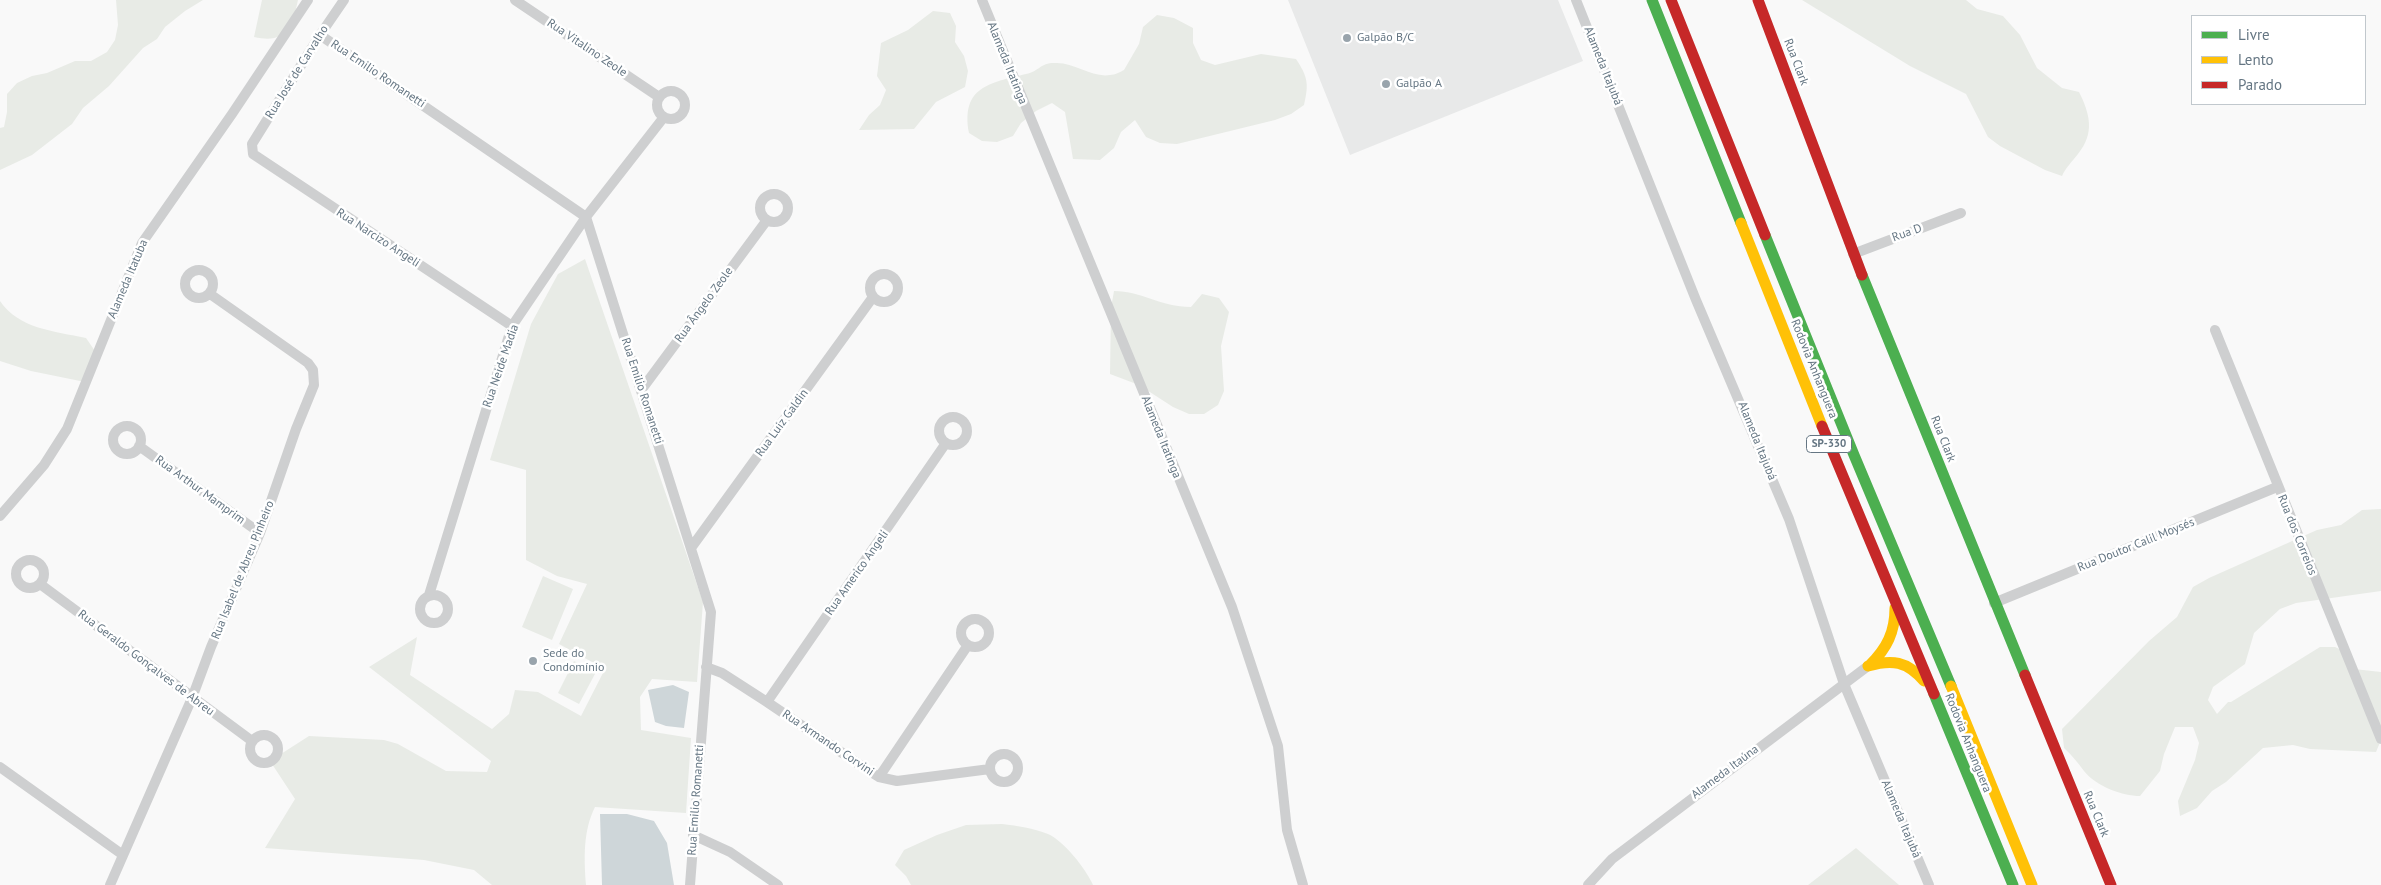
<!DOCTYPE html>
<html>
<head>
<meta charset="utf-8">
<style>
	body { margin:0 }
	#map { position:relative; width:2381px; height:885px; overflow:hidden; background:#f9f9f9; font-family:"PT Sans",sans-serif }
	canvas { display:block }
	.legend { position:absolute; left:2191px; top:15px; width:175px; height:90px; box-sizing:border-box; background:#fff; border:1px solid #c1c8cd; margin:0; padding:6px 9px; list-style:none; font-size:15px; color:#657683 }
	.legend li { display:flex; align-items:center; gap:10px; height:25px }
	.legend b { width:25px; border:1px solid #c1c8cd }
</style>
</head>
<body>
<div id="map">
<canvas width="2381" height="885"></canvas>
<ul class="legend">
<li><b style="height:6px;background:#4caf50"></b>Livre</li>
<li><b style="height:6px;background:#ffc107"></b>Lento</li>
<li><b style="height:6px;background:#c62828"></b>Parado</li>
</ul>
</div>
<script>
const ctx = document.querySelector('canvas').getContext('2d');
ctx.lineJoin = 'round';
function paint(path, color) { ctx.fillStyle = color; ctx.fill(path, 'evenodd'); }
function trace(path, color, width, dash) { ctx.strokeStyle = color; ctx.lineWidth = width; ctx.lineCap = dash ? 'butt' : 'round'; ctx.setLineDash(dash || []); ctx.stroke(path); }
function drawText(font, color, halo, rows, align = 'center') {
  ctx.font = font + ' "PT Sans",sans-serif'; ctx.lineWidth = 5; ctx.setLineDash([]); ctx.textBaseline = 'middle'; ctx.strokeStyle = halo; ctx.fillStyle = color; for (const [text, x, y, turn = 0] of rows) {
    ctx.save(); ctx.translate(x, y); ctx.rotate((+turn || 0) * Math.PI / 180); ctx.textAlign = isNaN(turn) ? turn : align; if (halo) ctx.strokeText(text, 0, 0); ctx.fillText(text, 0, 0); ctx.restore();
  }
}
paint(new Path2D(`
	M 1288,0 L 1558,0 L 1583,61 L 1350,155 Z`), '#e8e9e9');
paint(new Path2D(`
	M 116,0 L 203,0 L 185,11 L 165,27 L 157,39 L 143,48 L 109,86 L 83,108 L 72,124 L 32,155 L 0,170 L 0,128 L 4,127 L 7,112 L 7,94 L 17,83 L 32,76 L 47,73 L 75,61 L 91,61 L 107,52 L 115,40 L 118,25 Z
	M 262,0 L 298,0 C 292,28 286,44 254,37 Z
	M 1802,0 L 1966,0 L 1977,9 L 2003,16 L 2020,35 L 2037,68 L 2062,88 L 2079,92 C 2090,114 2095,133 2078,154 C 2072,162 2066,167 2062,176 L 2045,170 L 2000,146 L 1988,137 L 1966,94 L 1910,66 Z
	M 933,11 L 950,13 L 956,26 L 955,42 L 964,56 L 968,71 L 965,87 L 936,102 L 914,129 L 859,130 L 869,115 L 880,105 L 886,90 L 877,76 L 881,43 L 908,30 Z
	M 1157,15 L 1174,18 L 1193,28 L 1193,43 L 1201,60 L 1215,65 L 1261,54 L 1296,59 C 1308,77 1309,84 1304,105 L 1291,114 L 1275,120 L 1177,144 L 1160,143 L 1146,137 L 1135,120 L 1121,132 L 1114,148 L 1100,160 L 1073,159 L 1065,112 L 1052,103 L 1036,111 L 1021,123 L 1013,136 L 997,142 L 982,141 L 969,133 C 961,87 989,83 1026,74 C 1040,71 1040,62 1057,63 C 1075,63 1093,78 1110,75 C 1115,75 1120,72 1124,70 L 1139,44 L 1143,27 Z
	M 585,259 L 703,602 L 697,682 L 652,679 L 640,697 L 641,730 L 691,738 L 686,813 L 595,807 C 583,831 584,858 586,885 L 492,885 L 474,870 L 424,860 L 265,848 L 295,799 L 270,761 L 309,736 L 384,740 L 398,744 L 446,771 L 487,772 L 491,761 L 369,667 L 417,637 L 410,675 L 492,729 L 509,714 L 515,690 L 538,692 L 581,716 L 605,669 L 559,644 L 587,584 L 557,576 L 526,560 L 526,470 L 490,460 L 531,324 L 558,274 Z
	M 1114,291 C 1142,291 1160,307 1191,307 L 1202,294 L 1219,298 L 1229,312 L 1221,346 L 1224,391 L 1218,405 L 1204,414 L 1189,414 L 1173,407 L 1139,385 L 1110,374 L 1111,308 Z
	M 0,301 C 19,329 54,331 86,338 L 95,351 L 85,382 L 31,371 L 0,361 Z
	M 2381,509 L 2381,591 L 2296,603 L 2280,609 L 2254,633 L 2245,664 L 2213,687 L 2208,700 L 2217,714 L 2228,702 L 2231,702 L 2320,647 L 2335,647 L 2348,653 L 2354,669 L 2381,672 L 2381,740 L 2376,752 L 2310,749 L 2293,745 L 2263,748 L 2226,782 L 2212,791 L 2197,808 L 2180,816 L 2178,801 L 2195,760 L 2199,743 L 2193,727 L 2175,727 L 2164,754 L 2160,771 L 2140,796 C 2122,796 2096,786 2084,771 C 2078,763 2072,755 2064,748 L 2062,729 L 2149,641 L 2177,617 L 2193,587 L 2209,578 L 2317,530 L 2341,525 L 2362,510 Z
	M 543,576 L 573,589 L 552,640 L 522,627 Z
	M 574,661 L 596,672 L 579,704 L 558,693 Z
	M 1002,824 C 1018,826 1033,828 1048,834 C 1064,841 1086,869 1093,885 L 911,885 L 906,876 L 895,865 L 904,850 L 937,835 L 966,825 Z
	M 1856,848 L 1899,885 L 1808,885 Z`), '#e8ebe6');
paint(new Path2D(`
	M 673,685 L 689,692 L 684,728 L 666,726 L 655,722 L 648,690 Z
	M 600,814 L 627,814 L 654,821 L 667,843 L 674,885 L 602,885 Z`), '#ced6d9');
trace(new Path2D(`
	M 344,0 L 320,35 L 252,144 L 253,154 L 512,326
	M 515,0 L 659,97
	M 982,0 L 1232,607 L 1278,746 L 1287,830 L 1303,885
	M 1576,0 L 1696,300 L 1789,519 L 1844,684 L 1929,885
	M 320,35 L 586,217 L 711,612 L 690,885
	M657 105a14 14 0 1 1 28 0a14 14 0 1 1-28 0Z
	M760 208a14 14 0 1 1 28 0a14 14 0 1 1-28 0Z
	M 1853,254 L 1961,213
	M185 284a14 14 0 1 1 28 0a14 14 0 1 1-28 0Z
	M870 288a14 14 0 1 1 28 0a14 14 0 1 1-28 0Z
	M 2215,330 L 2381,739
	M 642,389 L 767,220
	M939 431a14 14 0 1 1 28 0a14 14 0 1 1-28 0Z
	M113 440a14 14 0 1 1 28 0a14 14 0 1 1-28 0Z
	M 139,446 L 260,533
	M 0,516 L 44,465 L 67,429 L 142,243 L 232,114 L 308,0
	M 691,548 L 873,297
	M16 574a14 14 0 1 1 28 0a14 14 0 1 1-28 0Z
	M 40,584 L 252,741
	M420 609a14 14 0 1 1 28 0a14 14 0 1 1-28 0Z
	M 429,595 L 512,326 L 586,217 L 664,117
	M 1994,603 L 2277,487
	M961 633a14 14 0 1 1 28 0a14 14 0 1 1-28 0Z
	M 706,667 L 722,673 L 767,702 L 866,769 L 879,777 L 897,781 L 990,769
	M 767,702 L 946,443
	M250 749a14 14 0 1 1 28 0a14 14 0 1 1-28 0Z
	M990 768a14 14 0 1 1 28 0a14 14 0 1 1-28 0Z
	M 0,767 L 123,855
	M 879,777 L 968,645
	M 693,835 L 730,852 L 778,885
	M 110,885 L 192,698 L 211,647 L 260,533 L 296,429 L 314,385 L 313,370 L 308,363 L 210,294
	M 1588,885 L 1612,859 L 1868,666`), '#cecfd0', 10);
trace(new Path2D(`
	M 1652,0 L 1741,223
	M 1765,235 L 1854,455 L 1951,686
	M 1862,275 L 2025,675
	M 1934,694 L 2013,885`), '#4caf50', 11);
trace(new Path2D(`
	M 1741,223 L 1822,426
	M 1870,665 C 1887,648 1895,632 1895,608
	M 1868,666 C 1892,659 1907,661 1924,681
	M 1951,686 L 2032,885`), '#ffc107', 11);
trace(new Path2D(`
	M 1671,0 L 1765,235
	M 1758,0 L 1862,275
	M 1822,426 L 1934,694
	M 2025,675 L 2111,885`), '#c62828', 11);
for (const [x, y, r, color] of [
	[1347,38,5,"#99a4ac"],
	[1386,84,5,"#99a4ac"],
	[533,661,5,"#99a4ac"]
]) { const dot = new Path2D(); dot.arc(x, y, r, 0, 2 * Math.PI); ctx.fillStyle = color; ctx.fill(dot); trace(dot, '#fff', 2); }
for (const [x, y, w] of [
	[1829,444,45]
]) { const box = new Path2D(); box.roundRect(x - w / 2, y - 8.5, w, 17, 4); ctx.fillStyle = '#fff'; ctx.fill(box); trace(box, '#657683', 1); }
drawText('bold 11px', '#657683', null, [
	["SP-330",1829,444]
]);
drawText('12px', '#657683', '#fff', [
	["Galpão B/C",1357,38],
	["Galpão A",1396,84],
	["Sede do",543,654],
	["Condomínio",543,668]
], 'left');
drawText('12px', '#657683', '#fff', [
	["Rua Vitalino Zeole",587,48,34],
	["Rua Clark",1796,62,69],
	["Alameda Itatinga",1007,63,68],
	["Alameda Itajubá",1603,66,68],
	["Rua José de Carvalho",297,72,-58],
	["Rua Emilio Romanetti",378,74,34],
	["Rua D",1907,233,-20],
	["Rua Narcizo Angeli",378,238,33],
	["Alameda Itatuba",128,279,-67],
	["Rua Ângelo Zeole",704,305,-54],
	["Rua Neide Madia",501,366,-71],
	["Rodovia Anhanguera",1814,369,68],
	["Rua Emilio Romanetti",642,391,72],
	["Rua Luiz Galdin",782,423,-54],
	["Alameda Itatinga",1161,437,68],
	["Rua Clark",1943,439,68],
	["Alameda Itajubá",1757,441,68],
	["Rua Arthur Mamprim",200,490,36],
	["Rua dos Correios",2297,535,68],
	["Rua Doutor Calil Moysés",2136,545,-22],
	["Rua Isabel de Abreu Pinheiro",243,570,-68],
	["Rua Americo Angeli",857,573,-55],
	["Rua Geraldo Gonçalves de Abreu",146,663,37],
	["Rua Armando Corvini",828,743,34],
	["Rodovia Anhanguera",1968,743,68],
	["Alameda Itaúna",1725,772,-37],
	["Rua Emilio Romanetti",696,800,-86],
	["Rua Clark",2096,814,67],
	["Alameda Itajubá",1901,819,67]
]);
</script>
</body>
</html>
